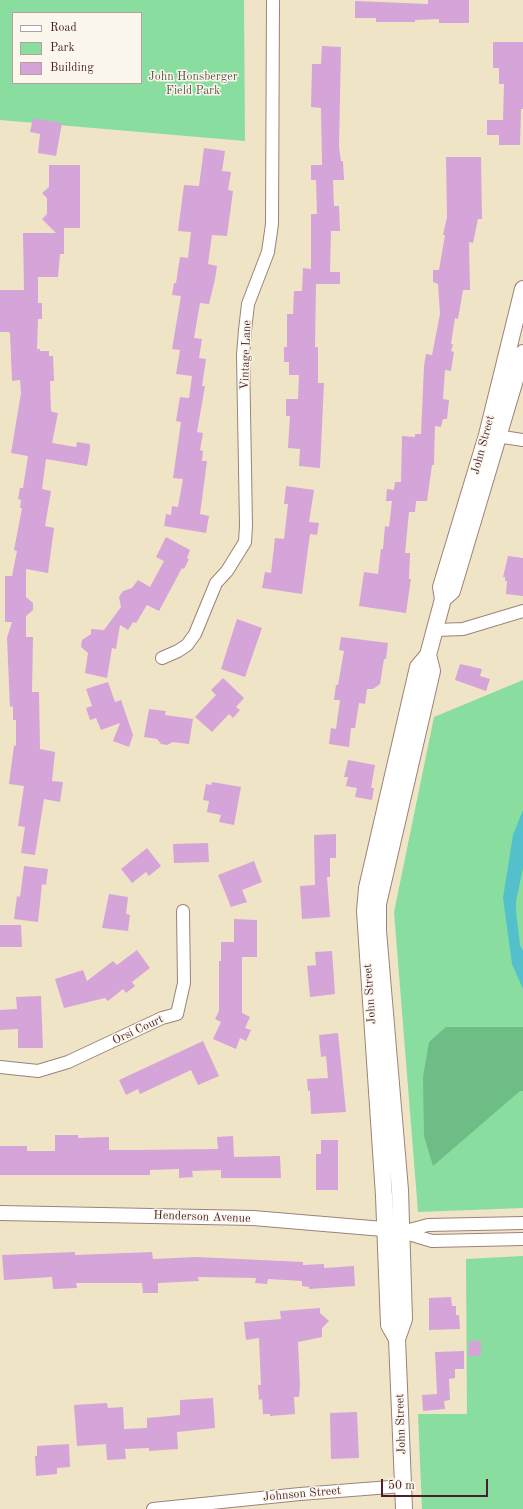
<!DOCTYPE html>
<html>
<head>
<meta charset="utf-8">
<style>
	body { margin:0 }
	#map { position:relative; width:523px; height:1509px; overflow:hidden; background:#f0e4c6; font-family:"Old Standard TT",serif }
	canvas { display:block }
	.legend { position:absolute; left:12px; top:12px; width:130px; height:72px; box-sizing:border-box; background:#fbf7ec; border:1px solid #b4a19f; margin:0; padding:5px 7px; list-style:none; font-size:12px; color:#4a1f2b }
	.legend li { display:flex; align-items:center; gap:8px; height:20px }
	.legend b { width:20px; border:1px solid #b4a19f }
	.scale { position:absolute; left:381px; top:1479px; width:107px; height:18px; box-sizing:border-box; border:2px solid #4a1f2b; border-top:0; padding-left:5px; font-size:12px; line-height:14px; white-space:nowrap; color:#4a1f2b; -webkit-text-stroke:3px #fbf7ec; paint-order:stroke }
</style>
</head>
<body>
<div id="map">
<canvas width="523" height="1509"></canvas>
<ul class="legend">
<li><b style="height:5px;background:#fff"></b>Road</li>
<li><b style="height:11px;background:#89dd9f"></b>Park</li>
<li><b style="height:11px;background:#d5a4d9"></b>Building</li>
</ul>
<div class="scale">50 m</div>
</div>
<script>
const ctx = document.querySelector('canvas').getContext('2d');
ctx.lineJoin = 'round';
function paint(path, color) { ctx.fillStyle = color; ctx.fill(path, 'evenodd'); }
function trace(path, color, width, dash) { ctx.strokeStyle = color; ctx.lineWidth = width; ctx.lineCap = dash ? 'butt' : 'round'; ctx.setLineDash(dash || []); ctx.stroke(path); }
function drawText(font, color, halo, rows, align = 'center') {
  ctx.font = font + ' "Old Standard TT",serif'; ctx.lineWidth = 3; ctx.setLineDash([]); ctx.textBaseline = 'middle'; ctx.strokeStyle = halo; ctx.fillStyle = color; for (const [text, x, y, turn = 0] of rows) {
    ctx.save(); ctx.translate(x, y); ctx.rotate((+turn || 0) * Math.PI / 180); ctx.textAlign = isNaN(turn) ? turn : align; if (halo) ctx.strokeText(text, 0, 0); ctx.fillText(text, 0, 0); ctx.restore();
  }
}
paint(new Path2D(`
	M 0,0 L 244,0 L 245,141 L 0,120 ZM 13,13 L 141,13 L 141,83 L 13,83 Z
	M 523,680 L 523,1208 L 418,1212 L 394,912 L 434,717 Z
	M 523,1256 L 523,1509 L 422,1509 L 418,1414 L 467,1414 L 466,1259 Z`), '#89dd9f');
paint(new Path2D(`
	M 446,1027 L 523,1027 L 523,1091 L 520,1091 L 433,1166 L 424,1136 L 423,1077 L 429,1042 Z`), '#6ebc86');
paint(new Path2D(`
	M 523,810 L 523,868 L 516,901 L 516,911 L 520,945 L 523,951 L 523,989 L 512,964 L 503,898 L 513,835 Z`), '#53c0cc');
paint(new Path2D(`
	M 428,0 L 469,0 L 469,23 L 439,23 L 439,19 L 415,20 L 415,22 L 376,22 L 376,18 L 355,18 L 355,1 L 428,4 Z
	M 493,42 L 523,42 L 523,109 L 521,109 L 520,145 L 499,145 L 499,135 L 487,135 L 487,120 L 503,120 L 504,84 L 499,84 L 499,68 L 493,68 Z
	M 322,46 L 341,47 L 339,147 L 341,161 L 343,161 L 344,180 L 333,180 L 334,206 L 339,206 L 340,231 L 331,231 L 330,272 L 340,272 L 340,284 L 316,284 L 315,347 L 318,347 L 318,383 L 324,383 L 320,468 L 299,466 L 300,449 L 288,448 L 290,416 L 286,416 L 286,399 L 298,399 L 299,375 L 289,375 L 289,362 L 284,362 L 284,347 L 287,347 L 287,314 L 293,314 L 294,291 L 302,291 L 303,268 L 311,269 L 311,214 L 317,214 L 316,180 L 311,180 L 311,165 L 322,165 L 321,108 L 311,107 L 312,64 L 321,64 Z
	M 33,118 L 62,123 L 56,156 L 38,153 L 40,134 L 30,132 Z
	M 204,148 L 225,151 L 222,171 L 231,172 L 228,190 L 233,191 L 227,236 L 212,235 L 208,264 L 217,266 L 215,279 L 209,304 L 200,303 L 194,338 L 202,339 L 199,358 L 206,359 L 202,386 L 205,386 L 197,432 L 203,433 L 200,450 L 203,451 L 202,461 L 207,461 L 200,514 L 209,516 L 206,533 L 164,526 L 166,514 L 171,515 L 172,506 L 178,507 L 183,479 L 173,478 L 181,422 L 176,421 L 180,397 L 189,398 L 192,376 L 176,374 L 180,350 L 172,349 L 181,296 L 172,295 L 174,283 L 176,283 L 180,257 L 188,258 L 191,232 L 178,231 L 184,185 L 199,186 Z
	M 446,157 L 481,157 L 482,219 L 478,219 L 473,243 L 469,242 L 470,290 L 463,290 L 458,319 L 455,318 L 451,344 L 453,344 L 451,351 L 454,352 L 451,371 L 445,370 L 443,399 L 449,400 L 447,419 L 443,419 L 441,427 L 435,426 L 434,465 L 432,465 L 427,501 L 416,501 L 415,512 L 409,512 L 405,553 L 410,553 L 409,579 L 411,579 L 406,613 L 359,606 L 364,572 L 378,574 L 381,549 L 383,549 L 385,526 L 389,527 L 392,501 L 386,501 L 387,489 L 394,490 L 395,482 L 401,482 L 402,436 L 415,437 L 415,434 L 421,434 L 424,366 L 426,354 L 432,355 L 440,314 L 438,284 L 433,282 L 433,270 L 439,270 L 445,235 L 443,235 L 447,217 Z
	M 49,165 L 80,165 L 80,228 L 64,228 L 64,254 L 60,254 L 58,277 L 38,277 L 38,303 L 42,303 L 42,319 L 38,319 L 37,349 L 40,349 L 40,351 L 49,351 L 49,356 L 53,356 L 54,381 L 50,381 L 51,410 L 52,412 L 58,413 L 52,443 L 76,447 L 77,442 L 90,444 L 90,449 L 87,466 L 46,459 L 42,489 L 51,491 L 45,526 L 54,528 L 48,573 L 26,569 L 26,597 L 33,603 L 33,610 L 26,616 L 26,637 L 33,637 L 32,692 L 39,692 L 40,749 L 55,752 L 52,781 L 63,782 L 60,802 L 44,799 L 35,855 L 21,853 L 25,827 L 18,826 L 24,786 L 9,784 L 14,745 L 16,746 L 16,720 L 13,720 L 13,706 L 10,707 L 7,638 L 12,622 L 5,622 L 5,576 L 12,576 L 17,551 L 14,550 L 22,508 L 20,508 L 21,500 L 18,499 L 20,488 L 23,488 L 28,456 L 11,453 L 21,393 L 20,380 L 12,381 L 10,334 L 9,332 L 0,332 L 0,290 L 24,290 L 23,233 L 56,233 L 42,219 L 47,214 L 47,198 L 42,193 L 49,187 Z
	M 286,486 L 314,490 L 309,522 L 319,523 L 317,535 L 310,534 L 302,594 L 262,588 L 265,572 L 271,573 L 275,538 L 284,539 L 288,504 L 284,504 Z
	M 166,537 L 190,550 L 187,558 L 189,559 L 184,569 L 182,568 L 159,611 L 147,605 L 136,623 L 133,622 L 128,630 L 120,625 L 116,649 L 112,648 L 107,678 L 85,673 L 88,653 L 81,647 L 82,640 L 91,634 L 91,629 L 104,630 L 121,607 L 119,597 L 123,591 L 132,588 L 138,580 L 150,587 L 164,561 L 156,557 Z
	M 508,556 L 523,558 L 523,596 L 506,594 L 507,581 L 505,581 L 505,577 L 503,577 Z
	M 237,619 L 262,628 L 245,677 L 221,669 Z
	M 341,637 L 388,643 L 386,659 L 384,659 L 380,684 L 373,689 L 367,689 L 365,704 L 359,703 L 355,728 L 351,728 L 349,747 L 329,744 L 331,728 L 336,729 L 340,700 L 334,700 L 336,685 L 338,685 L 344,651 L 339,650 Z
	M 460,664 L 482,669 L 480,676 L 490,679 L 486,691 L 455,680 Z
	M 223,678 L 244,698 L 236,707 L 240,710 L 233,718 L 229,714 L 212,732 L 195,717 L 216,695 L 211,690 Z
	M 108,682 L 115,702 L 121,700 L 133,735 L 129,747 L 113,741 L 120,723 L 101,730 L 96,718 L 90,720 L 86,708 L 92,706 L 86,689 Z
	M 149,709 L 166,711 L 165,715 L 193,719 L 189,744 L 173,742 L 167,745 L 161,744 L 157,739 L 144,737 Z
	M 348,760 L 375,765 L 371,788 L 374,788 L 372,800 L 355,797 L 357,788 L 346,786 L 348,777 L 344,777 Z
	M 212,782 L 241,787 L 234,825 L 219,822 L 221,815 L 207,812 L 209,801 L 203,800 L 206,784 L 211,785 Z
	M 336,834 L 336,858 L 330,858 L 330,877 L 327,877 L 330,917 L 302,919 L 300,886 L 315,885 L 314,835 Z
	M 208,843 L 209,862 L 174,863 L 173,844 Z
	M 147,848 L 161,866 L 149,876 L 146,872 L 132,883 L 121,869 Z
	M 254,861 L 262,882 L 242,890 L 247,902 L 231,907 L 218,875 Z
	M 24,866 L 48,869 L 46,885 L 42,884 L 38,922 L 14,919 L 17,896 L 20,897 Z
	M 109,894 L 128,897 L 126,914 L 130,915 L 128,931 L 102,928 Z
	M 234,919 L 257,920 L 257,957 L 242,957 L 242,1013 L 250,1017 L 245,1028 L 251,1030 L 246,1041 L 240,1038 L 236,1049 L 213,1039 L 221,1022 L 215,1019 L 219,1011 L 219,961 L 221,961 L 221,942 L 234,942 Z
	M 0,925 L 21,925 L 22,947 L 0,947 Z
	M 137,950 L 150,968 L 132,982 L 135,986 L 126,993 L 123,989 L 108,1001 L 105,998 L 64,1008 L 55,979 L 83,970 L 87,981 L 113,961 L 117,965 Z
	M 332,951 L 335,994 L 310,997 L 307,966 L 316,965 L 315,952 Z
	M 41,996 L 43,1048 L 18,1048 L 18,1029 L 0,1030 L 0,1010 L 17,1009 L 16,997 Z
	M 338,1033 L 346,1112 L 311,1114 L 310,1091 L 308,1091 L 307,1079 L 328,1078 L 326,1056 L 321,1057 L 319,1035 Z
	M 203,1041 L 219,1076 L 198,1085 L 191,1070 L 140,1094 L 138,1089 L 126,1095 L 119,1080 Z
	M 55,1135 L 78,1135 L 78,1138 L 109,1137 L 109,1150 L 136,1150 L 218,1149 L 217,1137 L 233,1136 L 234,1157 L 280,1156 L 281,1178 L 221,1178 L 221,1170 L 192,1171 L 193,1177 L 179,1178 L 179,1169 L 150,1170 L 150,1175 L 0,1175 L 0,1146 L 27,1146 L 27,1151 L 55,1151 Z
	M 321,1140 L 338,1140 L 338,1190 L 316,1190 L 316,1154 L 321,1154 Z
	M 75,1252 L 75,1255 L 152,1252 L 153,1259 L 197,1257 L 303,1262 L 303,1265 L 324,1264 L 324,1268 L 354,1266 L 355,1286 L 309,1289 L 309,1287 L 302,1286 L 302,1281 L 268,1279 L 267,1284 L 255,1283 L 256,1278 L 198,1277 L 199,1281 L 158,1283 L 158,1293 L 143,1293 L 142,1283 L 76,1283 L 77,1288 L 53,1289 L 52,1277 L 4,1280 L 2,1255 Z
	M 451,1297 L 452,1306 L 456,1306 L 456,1315 L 459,1315 L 460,1329 L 429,1330 L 429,1298 Z
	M 320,1308 L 320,1313 L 329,1321 L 322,1328 L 322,1337 L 298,1342 L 300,1386 L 299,1397 L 294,1397 L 295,1414 L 270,1416 L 270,1414 L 263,1414 L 262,1399 L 259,1400 L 258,1385 L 261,1385 L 259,1338 L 246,1340 L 244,1322 L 281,1319 L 280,1311 Z
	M 469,1341 L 481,1341 L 481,1356 L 468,1356 Z
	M 464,1351 L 464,1369 L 455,1369 L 455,1378 L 449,1379 L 450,1400 L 444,1401 L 445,1409 L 423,1411 L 422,1395 L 437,1394 L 435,1352 Z
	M 213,1398 L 215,1428 L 177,1432 L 178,1449 L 149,1451 L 149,1448 L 125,1449 L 126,1459 L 107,1460 L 106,1444 L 77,1446 L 74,1405 L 107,1403 L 108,1408 L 123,1407 L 124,1429 L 147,1428 L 147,1418 L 180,1415 L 180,1400 Z
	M 357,1412 L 359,1458 L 331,1459 L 330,1413 Z
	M 69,1444 L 70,1467 L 57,1468 L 57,1474 L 36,1476 L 35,1456 L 37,1456 L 37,1446 Z`), '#d5a4d9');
const minor = new Path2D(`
	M 490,435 L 523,440
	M 435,630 L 463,629 L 523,611
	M 162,658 L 178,651 L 187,645 L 195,634 L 216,583 L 227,571 L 245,542 L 246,525 L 243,355 L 245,330 L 248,304 L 268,252 L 272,224 L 273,0
	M 0,1067 L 38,1071 L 68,1062 L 162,1018 L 177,1014 L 184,983 L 183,911
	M 402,1232 L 432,1241 L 523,1239
	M 402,1232 L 428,1225 L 523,1223
	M 153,1509 L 300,1494 L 403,1486`);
const tertiary = new Path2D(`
	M 0,1213 L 253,1218 L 395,1230`);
const secondary = new Path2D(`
	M 443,599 L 452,591 L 523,353
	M 397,1339 L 389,1325 L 384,1196 L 365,911 L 367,888 L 418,667 L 428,655 L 443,599 L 441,587 L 487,435 L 523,289
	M 404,1509 L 397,1339 L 404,1319 L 400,1190 L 378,931 L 378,904 L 432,671 L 428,655`);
trace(minor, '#9d8278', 14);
trace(tertiary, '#9d8278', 16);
trace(secondary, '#9d8278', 18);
trace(minor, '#fff', 12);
trace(tertiary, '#fff', 14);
trace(secondary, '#fff', 16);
drawText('12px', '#5d584e', '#fbf7ec', [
	["John Honsberger",193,77],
	["Field Park",193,91]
]);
drawText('12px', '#4a1f2b', '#fbf7ec', [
	["Vintage Lane",246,355,-88],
	["John Street",483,445,-75],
	["John Street",370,994,-94],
	["Orsi Court",138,1030,-25],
	["Henderson Avenue",202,1217,2],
	["John Street",401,1424,-92],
	["Johnson Street",302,1494,-5]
]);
</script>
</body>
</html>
